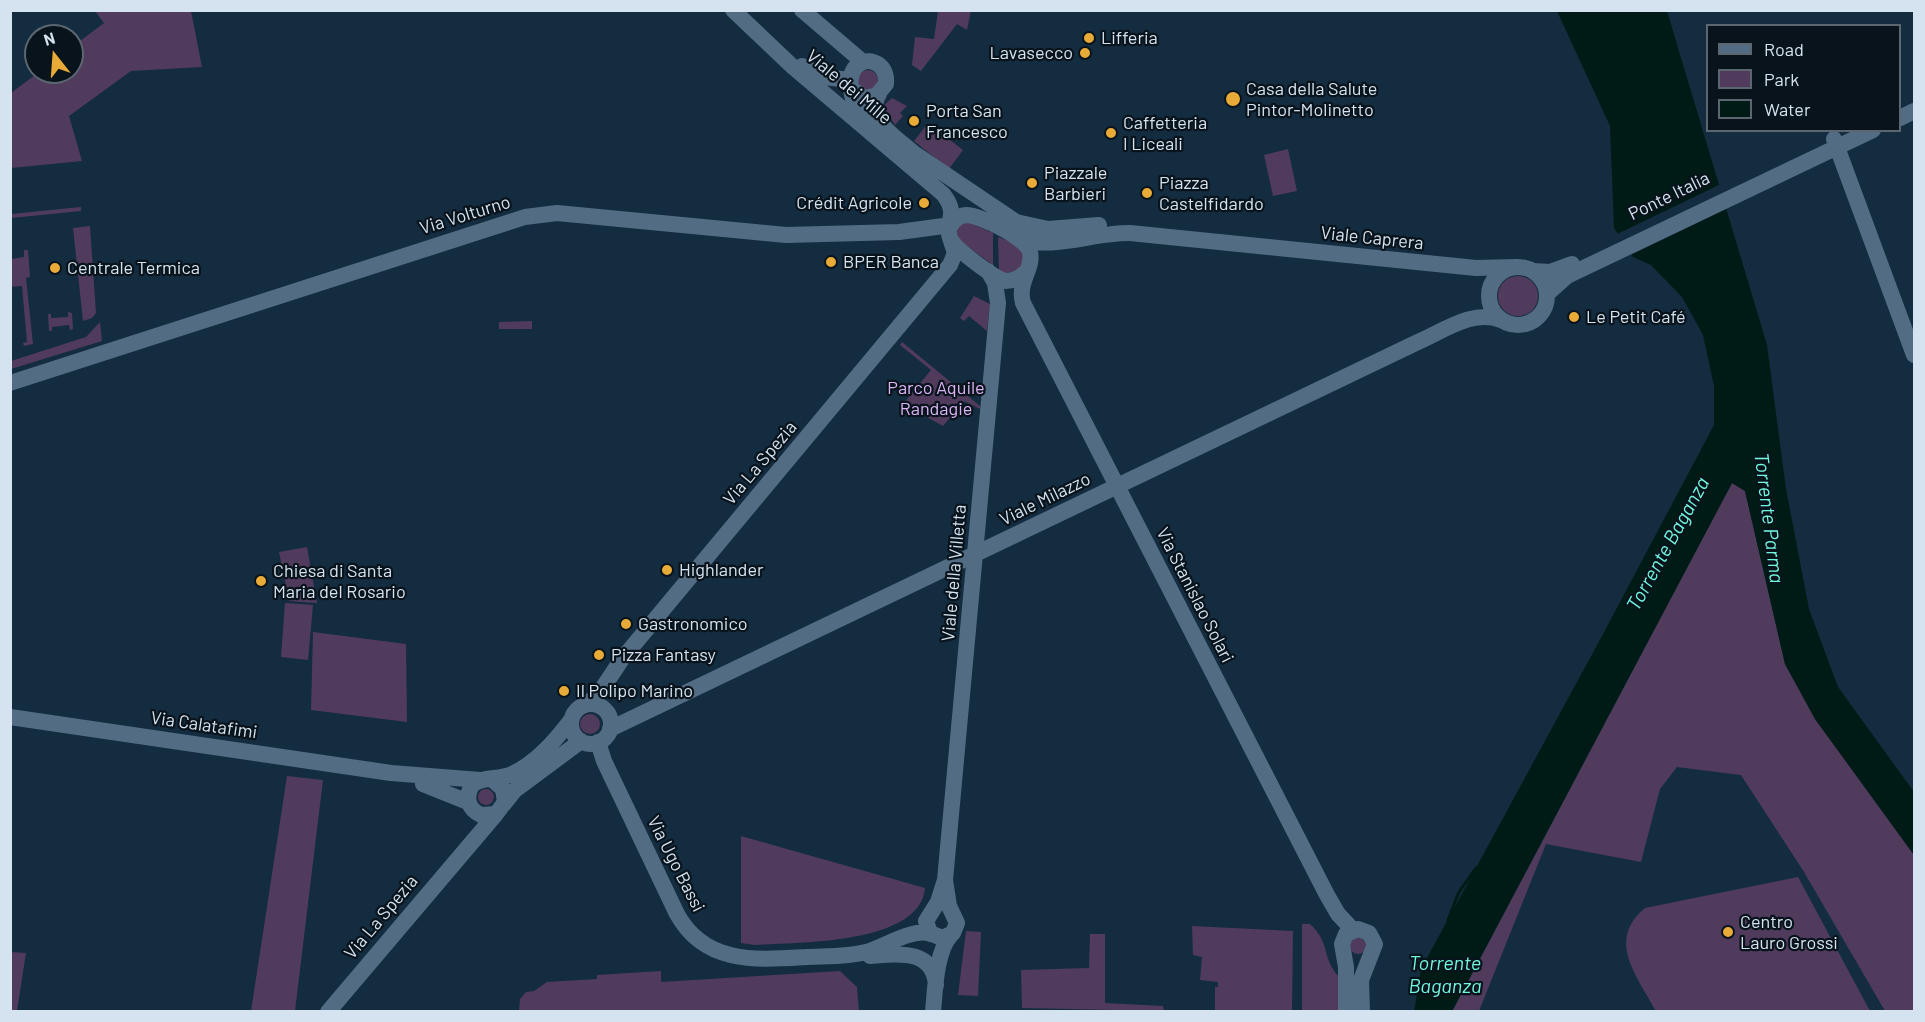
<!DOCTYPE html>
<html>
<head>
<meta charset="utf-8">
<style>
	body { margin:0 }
	#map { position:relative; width:1925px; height:1022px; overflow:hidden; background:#142c3f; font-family:Barlow,sans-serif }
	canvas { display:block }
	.frame { position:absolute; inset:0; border:12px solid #d5e3f0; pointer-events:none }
	.legend { position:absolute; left:1706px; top:24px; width:195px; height:108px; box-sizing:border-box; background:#09131c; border:2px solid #5b6671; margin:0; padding:8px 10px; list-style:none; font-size:18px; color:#d5e3f0 }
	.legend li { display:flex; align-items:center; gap:12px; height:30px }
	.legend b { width:30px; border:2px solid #5b6671 }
	.north { position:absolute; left:24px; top:24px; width:60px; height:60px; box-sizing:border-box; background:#09131c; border:2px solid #5b6671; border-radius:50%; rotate:343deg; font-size:16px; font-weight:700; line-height:24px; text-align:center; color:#d5e3f0 }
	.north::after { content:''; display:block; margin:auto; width:21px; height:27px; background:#e8ab37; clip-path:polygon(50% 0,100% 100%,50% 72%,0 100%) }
</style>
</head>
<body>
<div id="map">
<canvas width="1925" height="1022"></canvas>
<div class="frame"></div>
<ul class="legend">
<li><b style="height:8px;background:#526c83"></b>Road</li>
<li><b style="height:16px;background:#503b5d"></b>Park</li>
<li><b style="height:16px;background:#001b15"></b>Water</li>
</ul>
<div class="north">N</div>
</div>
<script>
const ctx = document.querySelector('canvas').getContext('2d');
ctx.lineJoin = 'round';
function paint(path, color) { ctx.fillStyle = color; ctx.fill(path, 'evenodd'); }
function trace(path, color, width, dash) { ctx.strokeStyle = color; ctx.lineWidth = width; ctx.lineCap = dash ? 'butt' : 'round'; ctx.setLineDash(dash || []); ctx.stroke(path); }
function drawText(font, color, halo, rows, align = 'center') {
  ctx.font = font + ' Barlow,sans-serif'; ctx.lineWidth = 4.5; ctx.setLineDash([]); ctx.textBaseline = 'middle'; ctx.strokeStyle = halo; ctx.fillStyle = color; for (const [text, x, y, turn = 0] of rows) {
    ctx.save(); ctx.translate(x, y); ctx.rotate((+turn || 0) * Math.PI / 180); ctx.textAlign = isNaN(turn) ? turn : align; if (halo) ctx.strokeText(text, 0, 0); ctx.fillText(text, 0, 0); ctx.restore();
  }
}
paint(new Path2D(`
	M 95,11 L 191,11 L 202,67 L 131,71 L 69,116 L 82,161 L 11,168 L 11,93 L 39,72 L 72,72 L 72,47 L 104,23 Z
	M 938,11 L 971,11 L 967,30 L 957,24 L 921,71 L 912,65 L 915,37 L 934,39 Z
	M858 80a10 10 0 1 1 20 0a10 10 0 1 1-20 0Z
	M 892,98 L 907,106 L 900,113 L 903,116 L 895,125 L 886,111 L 885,104 Z
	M 928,123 L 963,150 L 949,169 L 914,141 Z
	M 1288,149 L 1297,191 L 1273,196 L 1264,155 Z
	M 81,207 L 81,211 L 11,218 L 11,214 Z
	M 968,222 L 993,233 L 993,265 L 959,240 L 956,232 L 958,225 Z
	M 90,226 L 96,313 L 92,318 L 83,321 L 73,228 Z
	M 998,237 L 1017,244 L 1025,256 L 1021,268 L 1006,274 L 999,270 Z
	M 24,250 L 28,250 L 30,277 L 26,278 L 33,344 L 24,346 L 23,343 L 27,342 L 22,286 L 10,287 L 11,259 L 24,257 Z
	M1498 296a20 20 0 1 1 40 0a20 20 0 1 1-40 0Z
	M 974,296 L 990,304 L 987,331 L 969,316 L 964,321 L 960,318 Z
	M 68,312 L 72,313 L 73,329 L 70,330 L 69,325 L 52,327 L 52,331 L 49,331 L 48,314 L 51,314 L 51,318 L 68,317 Z
	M 532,321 L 532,329 L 499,329 L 499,322 Z
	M 100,322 L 102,341 L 11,369 L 11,361 L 86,337 Z
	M 902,342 L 980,406 L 980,409 L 964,401 L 943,426 L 903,404 L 931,370 L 900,345 Z
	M 1732,483 L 1745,491 L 1785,664 L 1815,719 L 1914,855 L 1914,1011 L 1885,1011 L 1804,872 L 1741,775 L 1677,767 L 1660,789 L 1641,862 L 1546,844 L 1479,1011 L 1452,1012 Z
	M 307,547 L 317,603 L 289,601 L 279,552 Z
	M 285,603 L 313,605 L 308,660 L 281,657 Z
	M 313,632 L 406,644 L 407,722 L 311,710 Z
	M580 724a10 10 0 1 1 20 0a10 10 0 1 1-20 0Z
	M 287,776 L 323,780 L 295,1011 L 251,1011 Z
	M478 797a8 8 0 1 1 16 0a8 8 0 1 1-16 0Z
	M 741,836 L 925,888 C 920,945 797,942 755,945 L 741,943 Z
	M 1798,877 L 1870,1011 L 1656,1011 C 1637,976 1606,940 1645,908 Z
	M 1302,924 L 1310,924 C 1332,944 1320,958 1341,979 L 1341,1011 L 1302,1011 Z
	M 1192,926 L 1293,931 L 1292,1011 L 1215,1010 L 1215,987 L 1218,987 L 1218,982 L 1200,980 L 1202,957 L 1193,955 Z
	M 966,931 L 981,932 L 978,996 L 958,995 Z
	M 1090,934 L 1105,934 L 1105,1003 L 1163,1006 L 1164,1011 L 1022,1008 L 1021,970 L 1089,968 Z
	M1350 946a8 8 0 1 1 16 0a8 8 0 1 1-16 0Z
	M 10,952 L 26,953 L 17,1011 L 11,1011 Z
	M 661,971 L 661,982 L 840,971 L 857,987 L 859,1011 L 519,1011 L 520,999 L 526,992 L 534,991 L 547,982 L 597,979 L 597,975 Z`), '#503b5d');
paint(new Path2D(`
	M 1557,11 L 1667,11 L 1767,345 L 1786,489 L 1809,609 L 1838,687 L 1914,792 L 1914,855 L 1815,719 L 1785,664 L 1745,491 L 1732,483 L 1452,1011 L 1414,1012 L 1421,969 L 1602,636 L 1714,425 L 1714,386 L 1703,335 L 1682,297 L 1651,265 L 1633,257 L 1614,228 L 1610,126 Z`), '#001b15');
paint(new Path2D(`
	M 1721,184 L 1728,208 L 1629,256 L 1615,235 Z`), '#142c3f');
trace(new Path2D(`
	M 1448,920 L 1459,892 L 1476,868`), '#001b15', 3);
trace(new Path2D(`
	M 733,10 L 793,67 L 943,194 C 960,215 944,222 950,238 C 954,248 995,279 1006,281 C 1014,281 1021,277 1026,272
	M 802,10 L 863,62
	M 802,66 L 825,77 L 849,80
	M 851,88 L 864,98 L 876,96 L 886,84 C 889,45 820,54 867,127
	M 879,94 C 861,122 907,143 922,161
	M 1900,118 L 1914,111
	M 1834,139 L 1914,355
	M 915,154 L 1016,222 L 1048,229 L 1099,225
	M 951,225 C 955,219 960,215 967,215 C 981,216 1027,238 1030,252 C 1034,269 1017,282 1023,303 L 1327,895 L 1338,914 L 1353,930
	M 1020,238 C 1049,251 1095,232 1130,233 L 1476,268 L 1517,267
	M1489 296a29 29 0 1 1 58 0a29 29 0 1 1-58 0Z
	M 1533,271 L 1550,272 L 1572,264
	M 1547,294 L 1567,276 L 1873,130
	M 10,383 L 525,217 L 557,213 L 786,235 L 899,232 L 951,225
	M571 724a20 20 0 1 1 40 0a20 20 0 1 1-40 0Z
	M 585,705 L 598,695 L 622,659 L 950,265 L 955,253 L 951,241
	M 10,717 L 391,773 L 480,780
	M 610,729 L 1420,341 C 1445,330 1474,309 1501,320
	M 598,742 L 604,761 L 677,914 C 705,965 757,960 807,957 C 826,956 847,957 866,952 C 884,947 914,927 931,934
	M 493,780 L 503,789 L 505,802 L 496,814 L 481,815 C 468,809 465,798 472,785 C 483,776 499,780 512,774 C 536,763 555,741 571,720
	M 423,784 L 468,802
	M 503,805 L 515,790 L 581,741
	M 945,880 L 938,902 L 926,921 L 930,933 L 942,938 L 953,933 L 957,923 L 949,906 L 945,880 L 998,303 L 995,283 L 988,271
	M 870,956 C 897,954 933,948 936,985
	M 328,1012 L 496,814
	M 933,1012 C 935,990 936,951 951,935
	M 1346,1012 L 1346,967 L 1342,944 L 1346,934 L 1358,929 L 1369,933 L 1375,944 L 1361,980 L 1362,1012`), '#526c83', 16);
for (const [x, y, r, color] of [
	[1089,38,6,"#e8ab37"],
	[1085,53,6,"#e8ab37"],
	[1233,99,8,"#e8ab37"],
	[914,121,6,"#e8ab37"],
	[1111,133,6,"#e8ab37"],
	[1032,183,6,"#e8ab37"],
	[1147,193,6,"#e8ab37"],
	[924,203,6,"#e8ab37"],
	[831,262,6,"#e8ab37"],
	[55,268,6,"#e8ab37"],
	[1574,317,6,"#e8ab37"],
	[667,570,6,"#e8ab37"],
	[261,581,6,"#e8ab37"],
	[626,624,6,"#e8ab37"],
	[599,655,6,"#e8ab37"],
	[564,691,6,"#e8ab37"],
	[1728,932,6,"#e8ab37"]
]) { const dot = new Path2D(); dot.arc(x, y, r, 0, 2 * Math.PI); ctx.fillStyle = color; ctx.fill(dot); trace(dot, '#09131c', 2); }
drawText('18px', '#d5e3f0', '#09131c', [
	["Lifferia",1101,38],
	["Lavasecco",1073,53,"right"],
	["Casa della Salute",1246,89],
	["Pintor-Molinetto",1246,110],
	["Porta San",926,111],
	["Francesco",926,132],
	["Caffetteria",1123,123],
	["I Liceali",1123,144],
	["Piazzale",1044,173],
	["Barbieri",1044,194],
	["Piazza",1159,183],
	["Castelfidardo",1159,204],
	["Crédit Agricole",912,203,"right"],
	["BPER Banca",843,262],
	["Centrale Termica",67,268],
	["Le Petit Café",1586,317],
	["Highlander",679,570],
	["Chiesa di Santa",273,571],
	["Maria del Rosario",273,592],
	["Gastronomico",638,624],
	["Pizza Fantasy",611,655],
	["Il Polipo Marino",576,691],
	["Centro",1740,922],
	["Lauro Grossi",1740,943]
], 'left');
drawText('18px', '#d5e3f0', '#09131c', [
	["Viale dei Mille",849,87,40],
	["Ponte Italia",1669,196,-26],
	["Via Volturno",465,215,-17],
	["Viale Caprera",1372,238,6],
	["Via La Spezia",760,463,-50],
	["Viale Milazzo",1045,499,-26],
	["Viale della Villetta",954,573,-85],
	["Via Stanislao Solari",1195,595,63],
	["Via Calatafimi",204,725,8],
	["Via Ugo Bassi",676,864,63],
	["Via La Spezia",381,917,-50]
]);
drawText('18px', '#dbb3f5', '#09131c', [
	["Parco Aquile",936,388],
	["Randagie",936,409]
]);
drawText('italic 20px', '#70f9df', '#09131c', [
	["Torrente Parma",1769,518,83],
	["Torrente Baganza",1668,544,-61],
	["Torrente",1445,963],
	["Baganza",1445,986]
]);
</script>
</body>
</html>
